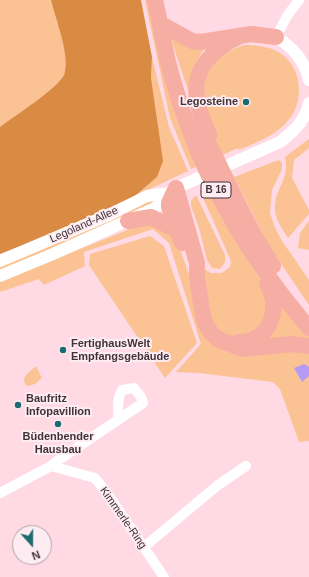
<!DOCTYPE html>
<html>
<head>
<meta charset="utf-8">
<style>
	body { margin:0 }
	#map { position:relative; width:309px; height:577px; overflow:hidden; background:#ffd9e4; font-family:Arial,sans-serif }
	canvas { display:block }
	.north { position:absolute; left:12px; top:525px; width:40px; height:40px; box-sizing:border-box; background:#fdedf2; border:1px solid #b2a3a8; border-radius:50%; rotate:159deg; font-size:11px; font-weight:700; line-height:16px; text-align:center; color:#423338 }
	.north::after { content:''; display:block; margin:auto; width:14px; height:18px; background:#1e6a71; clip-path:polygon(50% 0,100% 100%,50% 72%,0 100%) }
</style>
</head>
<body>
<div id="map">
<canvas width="309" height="577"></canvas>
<div class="north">N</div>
</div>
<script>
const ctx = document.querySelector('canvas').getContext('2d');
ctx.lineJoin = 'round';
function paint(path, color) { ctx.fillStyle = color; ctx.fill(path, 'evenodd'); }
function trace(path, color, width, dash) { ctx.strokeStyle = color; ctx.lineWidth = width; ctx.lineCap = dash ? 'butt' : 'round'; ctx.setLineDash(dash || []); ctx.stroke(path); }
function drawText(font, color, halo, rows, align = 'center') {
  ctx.font = font + ' Arial,sans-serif'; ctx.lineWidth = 4; ctx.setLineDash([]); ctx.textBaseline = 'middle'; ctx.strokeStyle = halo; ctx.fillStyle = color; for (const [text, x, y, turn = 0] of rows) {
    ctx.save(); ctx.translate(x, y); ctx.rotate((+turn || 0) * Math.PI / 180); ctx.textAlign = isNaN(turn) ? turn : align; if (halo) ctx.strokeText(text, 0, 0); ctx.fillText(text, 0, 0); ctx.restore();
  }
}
paint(new Path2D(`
	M 0,0 L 51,0 C 55,18 71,57 64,75 C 57,89 14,116 0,127 Z
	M 145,0 L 150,0 L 197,166 L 191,169 L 170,118 Z
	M 169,33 L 204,49 C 194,63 190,76 189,93 Z
	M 244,45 C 256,45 269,46 280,53 C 301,66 305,99 290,118 C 278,135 257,142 239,150 L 238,148 L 222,155 C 203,113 186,64 244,45 Z
	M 152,57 L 169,127 L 188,171 L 135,196 L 157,177 L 151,78 Z
	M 309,139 L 309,148 L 294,160 L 292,178 L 309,210 L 309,214 L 288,238 C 283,230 276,221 275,210 C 274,188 290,181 285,157 Z
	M 279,160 L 282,163 L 282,169 L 272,190 L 270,213 L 275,228 L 282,241 L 309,280 L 309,305 L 269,246 L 234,177 Z
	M 207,188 L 251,265 L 266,288 L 266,324 L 240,338 L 225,336 L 212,323 L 203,268 L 211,273 L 222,273 L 230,267 L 231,261 L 200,191 Z
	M 196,195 L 225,255 L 225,262 L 220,269 L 212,268 L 207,260 L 199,228 L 191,206 L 191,201 Z
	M 151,199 L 161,200 L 0,271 L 0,265 Z
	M 309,221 L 309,250 L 298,248 L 300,233 Z
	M 157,222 L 177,240 L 213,344 L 228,352 L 242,354 L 309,350 L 309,441 L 299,442 L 280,389 L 273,382 L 199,373 L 176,372 L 201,344 L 169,243 L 153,229 L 84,252 L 85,266 L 44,285 L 39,279 L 0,292 L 0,281 L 125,231 L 136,225 Z
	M 150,236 L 164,246 L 197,343 L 165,378 L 89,265 L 90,254 Z
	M 277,302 L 309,333 L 309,342 L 256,342 Z
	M 36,366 L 42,378 L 35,384 L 27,386 L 24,382 L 25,376 Z`), '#fbc294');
paint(new Path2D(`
	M 51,0 L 141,0 L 152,57 L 151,78 L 163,161 L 157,177 L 135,196 L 49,235 L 0,254 L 0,127 C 14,116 57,89 64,75 C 71,57 55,18 51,0 Z`), '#da8b43');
paint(new Path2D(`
	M 304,364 L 309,367 L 309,376 L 302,382 L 294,368 Z`), '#b69bf5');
trace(new Path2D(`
	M 276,37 L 287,16 L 299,0
	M 51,466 L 60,459 L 143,403 L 141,397 L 134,388 L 122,390 C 116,400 119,409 118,420
	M 0,493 L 51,466 L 95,478 L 109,496 L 164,577
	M 144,547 L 218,485 L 246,466`), '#fff', 10);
trace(new Path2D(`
	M 276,37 C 294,48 304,60 309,80
	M 0,261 L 111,214 L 147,196 L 169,193
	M 0,276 L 53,254 L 153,209 L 161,204 L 169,193 L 176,188 L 280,142 C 294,131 305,121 309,103`), '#fff', 12);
trace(new Path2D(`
	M 155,0 C 159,16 161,32 165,48 C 169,69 176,91 183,112 C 210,192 254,264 309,328
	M 161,24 L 192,41 L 201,42 L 251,34 L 276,37
	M 198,125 C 202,135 208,142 213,152 C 232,191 249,229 273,266
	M 209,135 C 205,124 199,112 197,100 C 192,69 213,49 238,37
	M 176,188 L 197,263 L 197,277 L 202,310 L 205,323 L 212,334 L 218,339 L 242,349 L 291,344 L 309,346
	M 176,188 L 169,203 L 169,207 L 182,243
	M 128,221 L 151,217 L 177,230
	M 238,342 C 270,342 282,309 267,284`), '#f6ada3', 16);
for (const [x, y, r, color] of [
	[246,102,4,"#1e6a71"],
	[63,350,4,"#1e6a71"],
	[18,405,4,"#1e6a71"],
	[58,424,4,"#1e6a71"]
]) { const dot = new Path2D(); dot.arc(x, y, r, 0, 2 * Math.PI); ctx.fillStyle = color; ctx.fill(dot); trace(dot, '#fdedf2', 1.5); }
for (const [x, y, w] of [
	[216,190,30]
]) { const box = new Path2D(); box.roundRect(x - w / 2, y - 8, w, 16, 3); ctx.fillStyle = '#fdedf2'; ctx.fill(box); trace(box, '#423338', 1); }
drawText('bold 10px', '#423338', null, [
	["B 16",216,190]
]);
drawText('bold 11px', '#423338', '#fdedf2', [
	["Legosteine",238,102,"right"],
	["FertighausWelt",71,344],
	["Empfangsgebäude",71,357],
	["Baufritz",26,399],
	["Infopavillion",26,412],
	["Büdenbender",58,437,"center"],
	["Hausbau",58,450,"center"]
], 'left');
drawText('11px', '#423338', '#fdedf2', [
	["Legoland-Allee",84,225,-24],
	["Kimmerle-Ring",123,518,55]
]);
</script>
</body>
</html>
